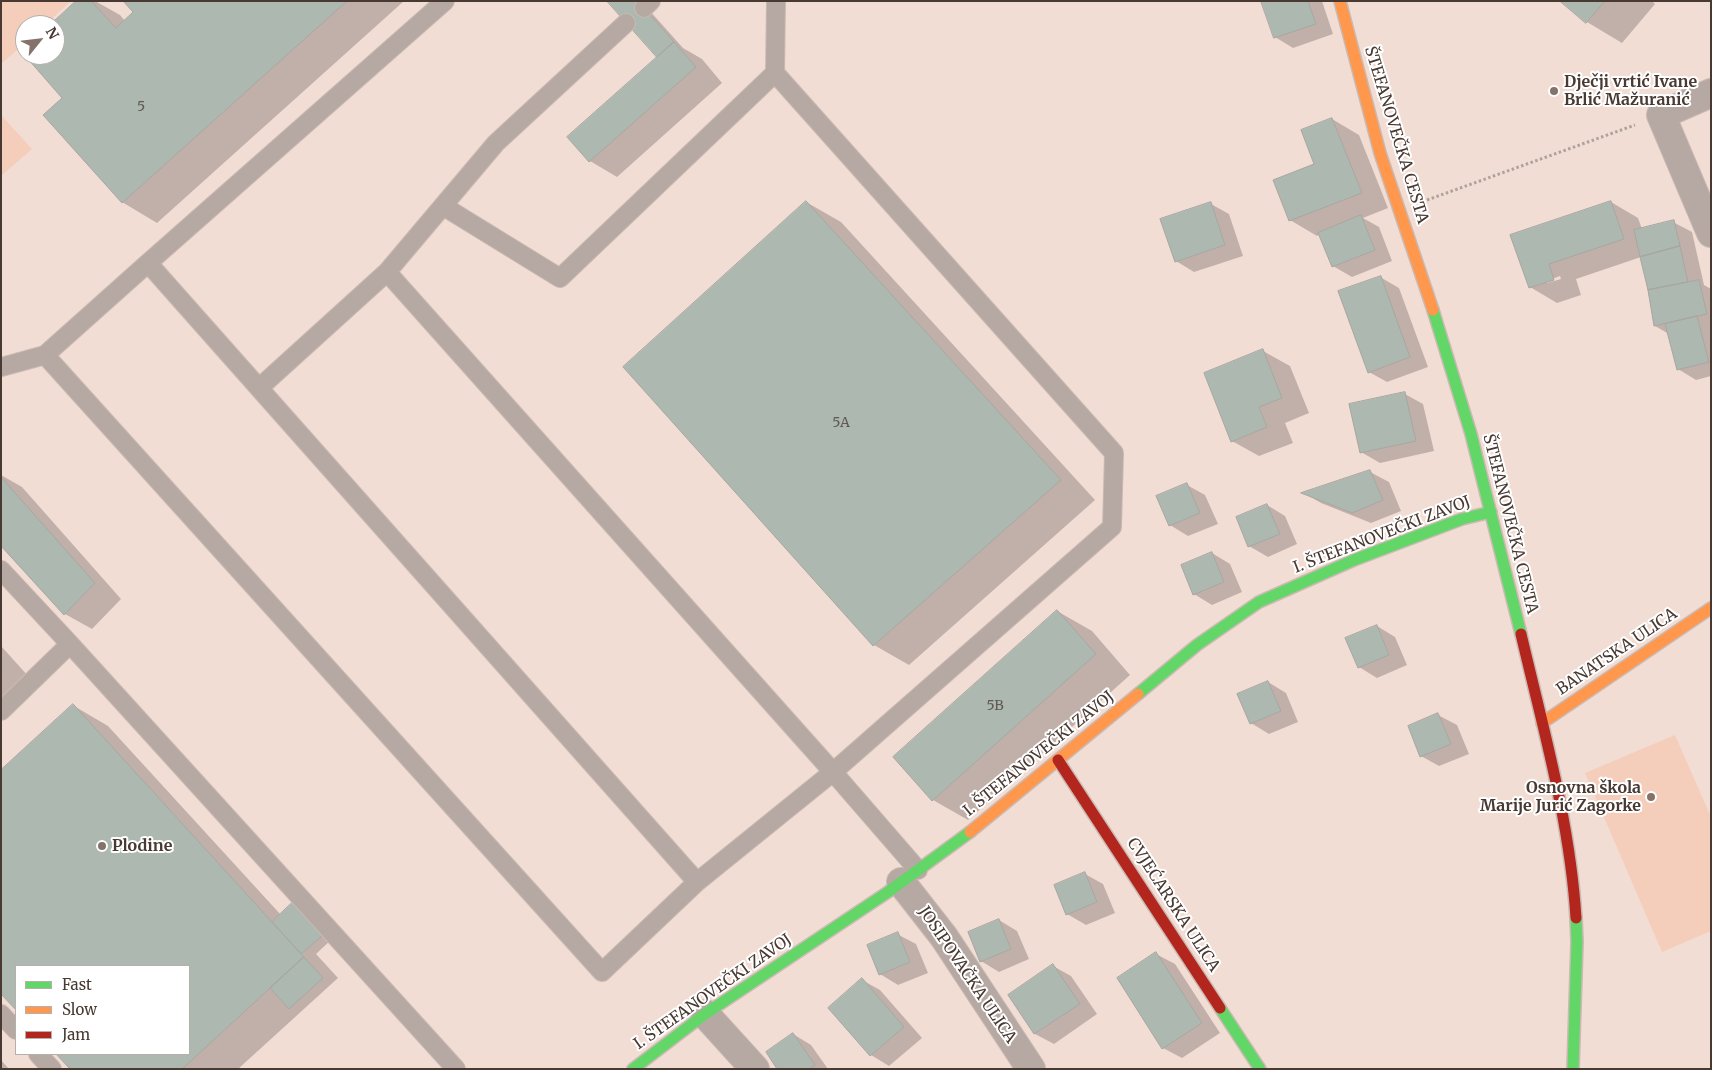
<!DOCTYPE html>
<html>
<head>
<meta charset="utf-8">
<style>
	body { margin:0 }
	#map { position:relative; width:1712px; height:1070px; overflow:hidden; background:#f2ddd4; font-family:Merriweather,serif }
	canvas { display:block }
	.frame { position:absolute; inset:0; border:2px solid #483932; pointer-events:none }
	.legend { position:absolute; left:15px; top:965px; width:175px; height:90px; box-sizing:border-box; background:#fff; border:1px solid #b6b0ad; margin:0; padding:6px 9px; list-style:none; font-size:15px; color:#483932 }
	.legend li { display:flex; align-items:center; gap:10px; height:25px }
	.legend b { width:25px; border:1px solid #b6b0ad }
	.north { position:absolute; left:15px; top:15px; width:50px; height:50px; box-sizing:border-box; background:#fff; border:1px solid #b6b0ad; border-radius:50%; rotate:61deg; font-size:14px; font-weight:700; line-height:20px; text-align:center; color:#483932 }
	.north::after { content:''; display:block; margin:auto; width:18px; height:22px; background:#84726b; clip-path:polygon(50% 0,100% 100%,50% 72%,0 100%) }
</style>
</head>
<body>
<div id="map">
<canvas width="1712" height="1070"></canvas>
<div class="frame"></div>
<ul class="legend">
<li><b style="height:6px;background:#63d668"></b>Fast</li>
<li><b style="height:6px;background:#ff974d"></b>Slow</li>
<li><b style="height:6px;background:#b3261e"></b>Jam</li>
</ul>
<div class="north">N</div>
</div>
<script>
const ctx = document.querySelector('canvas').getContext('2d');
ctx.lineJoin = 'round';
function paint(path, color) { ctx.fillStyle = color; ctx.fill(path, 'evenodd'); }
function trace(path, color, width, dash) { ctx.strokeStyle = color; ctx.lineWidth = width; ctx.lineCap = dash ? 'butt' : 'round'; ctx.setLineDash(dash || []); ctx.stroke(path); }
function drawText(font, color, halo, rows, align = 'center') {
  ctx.font = font + ' Merriweather,serif'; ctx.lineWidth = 4; ctx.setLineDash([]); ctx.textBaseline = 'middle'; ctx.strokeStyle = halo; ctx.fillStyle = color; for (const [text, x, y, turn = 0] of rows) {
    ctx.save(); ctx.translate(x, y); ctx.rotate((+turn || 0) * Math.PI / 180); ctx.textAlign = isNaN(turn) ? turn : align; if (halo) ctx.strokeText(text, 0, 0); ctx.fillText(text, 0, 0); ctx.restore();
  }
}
paint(new Path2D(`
	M 1,1 L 71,1 L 45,25 L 25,25 L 25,43 L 1,64 Z
	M 1,115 L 32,149 L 1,176 Z
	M 1675,735 L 1711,817 L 1711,931 L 1662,952 L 1585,773 Z`), '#f5cdbb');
paint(new Path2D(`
	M 78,1 L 95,1 L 120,15 L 125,21 L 135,12 L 125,1 L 404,1 L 157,223 L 122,202 L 64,98 L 26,55 L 55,55 L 55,25 L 52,25 Z
	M 609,1 L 641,1 L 683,48 L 702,59 L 722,83 L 617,177 L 590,161 L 659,57 Z
	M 1262,1 L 1322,1 L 1333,34 L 1293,48 L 1275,37 Z
	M 1562,1 L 1652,1 L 1655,4 L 1622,43 L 1587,22 Z
	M 1332,119 L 1359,135 L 1388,208 L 1363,218 L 1379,227 L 1392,261 L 1352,277 L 1333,266 L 1320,234 L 1317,236 L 1290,220 L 1316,164 Z
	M 806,202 L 841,222 L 1095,500 L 909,665 L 874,645 Z
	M 1611,202 L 1638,218 L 1642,229 L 1673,222 L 1692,232 L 1704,285 L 1711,289 L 1711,376 L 1696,380 L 1678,369 L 1669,334 L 1655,326 L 1641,257 L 1576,279 L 1581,295 L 1557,303 L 1530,287 L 1512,236 ZM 1560,276 L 1561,279 L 1547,283 L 1547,281 Z
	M 1211,204 L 1229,214 L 1243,256 L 1194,272 L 1176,261 Z
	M 1380,277 L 1399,288 L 1428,367 L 1387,382 L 1369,372 Z
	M 1263,351 L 1290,366 L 1309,413 L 1285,423 L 1293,443 L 1259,456 L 1232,441 Z
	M 1405,394 L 1423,404 L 1434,451 L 1380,463 L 1361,452 Z
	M 1370,472 L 1389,482 L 1401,511 L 1371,523 L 1321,503 L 1304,493 Z
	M 1,475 L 22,487 L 121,599 L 92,629 L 65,614 L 1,544 Z
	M 1187,485 L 1205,495 L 1218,524 L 1188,536 L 1170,525 Z
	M 1267,505 L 1285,516 L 1297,544 L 1268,557 L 1249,546 Z
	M 1212,553 L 1230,564 L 1242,592 L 1212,605 L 1194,594 Z
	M 1057,611 L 1092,631 L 1130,675 L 968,820 L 933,800 L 895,757 Z
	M 1377,626 L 1395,637 L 1407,665 L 1377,678 L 1359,667 Z
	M 1,646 L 29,677 L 1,703 Z
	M 1268,682 L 1286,693 L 1298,722 L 1269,734 L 1251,723 Z
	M 74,706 L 108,726 L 281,915 L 332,939 L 316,954 L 338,978 L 238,1069 L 71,1069 L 58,1054 L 189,1054 L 189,966 L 16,966 L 16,1008 L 1,992 Z
	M 1438,715 L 1457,725 L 1469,754 L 1439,766 L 1421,756 Z
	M 1085,874 L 1103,884 L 1115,913 L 1086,925 L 1067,914 Z
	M 999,920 L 1017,931 L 1029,959 L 999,972 L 981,961 Z
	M 897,934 L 916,944 L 928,973 L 898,985 L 880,974 Z
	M 1156,954 L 1175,964 L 1220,1033 L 1182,1058 L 1163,1048 Z
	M 1053,966 L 1071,976 L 1097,1014 L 1054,1044 L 1035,1034 L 1009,996 Z
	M 862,980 L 880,990 L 922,1038 L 889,1066 L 871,1055 L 829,1008 Z
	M 793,1034 L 811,1045 L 828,1069 L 779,1069 Z
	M 1,1060 L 9,1069 L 1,1069 Z`), '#0003');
const building = new Path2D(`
	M 76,1 L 91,1 L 116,28 L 133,12 L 123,1 L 347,1 L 122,203 L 43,115 L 62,98 L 21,51 L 25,48 L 25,55 L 55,55 L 55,25 L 50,25 Z
	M 607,1 L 638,1 L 674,42 L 657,57 Z
	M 1261,1 L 1308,1 L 1316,24 L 1274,38 Z
	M 1560,1 L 1605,1 L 1586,23 Z
	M 674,42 L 696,67 L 589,162 L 567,137 Z
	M 1332,118 L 1362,193 L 1289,221 L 1273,180 L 1314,164 L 1301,130 Z
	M 806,201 L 1061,480 L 873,646 L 623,367 Z
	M 1611,201 L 1624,239 L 1549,264 L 1554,280 L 1529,288 L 1510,235 Z
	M 1211,202 L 1225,245 L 1175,262 L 1160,219 Z
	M 1361,215 L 1375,250 L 1332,267 L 1318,233 Z
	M 1674,220 L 1680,246 L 1640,257 L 1634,230 Z
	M 1680,246 L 1688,282 L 1648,290 L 1640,257 Z
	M 1381,276 L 1410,357 L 1368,373 L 1338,291 Z
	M 1699,280 L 1707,314 L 1654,326 L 1648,290 Z
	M 1697,316 L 1709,362 L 1677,370 L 1665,324 Z
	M 1263,349 L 1282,398 L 1259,407 L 1267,427 L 1231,442 L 1204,373 Z
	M 1405,392 L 1416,441 L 1360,453 L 1349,404 Z
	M 1370,470 L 1383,500 L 1352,513 L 1301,493 Z
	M 1,477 L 95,583 L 64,615 L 1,546 Z
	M 1187,483 L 1200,513 L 1169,526 L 1156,496 Z
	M 1267,504 L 1280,534 L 1248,547 L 1236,517 Z
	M 1212,552 L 1224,582 L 1193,595 L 1181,565 Z
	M 1057,610 L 1096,654 L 932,801 L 893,757 Z
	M 1377,625 L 1389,655 L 1358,668 L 1345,638 Z
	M 1268,681 L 1281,711 L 1250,724 L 1237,694 Z
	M 73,704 L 304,957 L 182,1069 L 70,1069 L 56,1054 L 189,1054 L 189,966 L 16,966 L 16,1010 L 1,994 L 1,770 Z
	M 1438,713 L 1451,744 L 1420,757 L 1408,726 Z
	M 1085,872 L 1097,902 L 1066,915 L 1054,885 Z
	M 294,901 L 324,934 L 301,954 L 272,922 Z
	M 999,919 L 1011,949 L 980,962 L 968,932 Z
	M 898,932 L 910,962 L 879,975 L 867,945 Z
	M 1156,952 L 1202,1023 L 1162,1049 L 1117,978 Z
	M 304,957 L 323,978 L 289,1009 L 270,988 Z
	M 1053,964 L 1080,1004 L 1034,1034 L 1008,995 Z
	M 862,978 L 904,1027 L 870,1056 L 828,1008 Z
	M 793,1033 L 815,1065 L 809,1069 L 777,1069 L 766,1052 Z`);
paint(building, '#acb8b0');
trace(building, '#a7a6a0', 1);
const lane = new Path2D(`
	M 445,1 L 148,263 L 697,882 L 833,772 L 918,870
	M 644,8 L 651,1
	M 443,206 L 560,278 L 775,73
	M 148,263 L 45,355 L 602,972 L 697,882
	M 387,272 L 496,143 L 626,23
	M 1,367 L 45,355
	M 259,388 L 387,272 L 833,772 L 1112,527 L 1114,453 L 775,73 L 776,1
	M 1,570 L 70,644
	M 1,711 L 70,644 L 456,1069
	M 1,1014 L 16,1030
	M 38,1054 L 52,1069`);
const street = new Path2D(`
	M 1711,93 L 1661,115 L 1711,233
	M 901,882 L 944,937 L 1031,1069
	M 705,1014 L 755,1069`);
const fast = new Path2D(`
	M 1433,310 L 1471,434 L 1521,634
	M 1138,694 L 1197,645 L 1259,602 L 1354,560 L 1462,519 L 1491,512
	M 1220,1008 L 1260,1069
	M 633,1069 L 705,1014 L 888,892 L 970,832
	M 1573,1069 L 1577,942 L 1576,918`);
const slow = new Path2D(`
	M 1340,1 L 1380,153 L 1433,310
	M 1542,723 L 1711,608
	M 970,832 L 1138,694`);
const jam = new Path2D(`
	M 1521,634 C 1543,728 1570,822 1576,918
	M 1058,760 L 1220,1008`);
trace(lane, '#cabab3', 20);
trace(street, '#cabab3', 30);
trace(fast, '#cabab3', 14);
trace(slow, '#cabab3', 14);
trace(jam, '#cabab3', 14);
trace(new Path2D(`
	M 1427,200 L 1635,125`), '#aea29c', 3, [2.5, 2.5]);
trace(lane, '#b6a8a2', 18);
trace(street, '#b6a8a2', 28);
trace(fast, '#63d668', 11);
trace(slow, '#ff974d', 11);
trace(jam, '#b3261e', 11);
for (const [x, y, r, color] of [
	[1554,91,5,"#84726b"],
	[1651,797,5,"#84726b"],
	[102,846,5,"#84726b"]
]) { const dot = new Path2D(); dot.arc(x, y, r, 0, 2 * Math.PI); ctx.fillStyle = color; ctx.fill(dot); trace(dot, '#fff', 2); }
drawText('14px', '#615952', null, [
	["5",141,107],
	["5A",841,423],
	["5B",995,706]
]);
drawText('bold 16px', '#483932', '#fff', [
	["Dječji vrtić Ivane",1564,82],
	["Brlić Mažuranić",1564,100],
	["Osnovna škola",1641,788,"right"],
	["Marije Jurić Zagorke",1641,806,"right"],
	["Plodine",112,846]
], 'left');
drawText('16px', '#483932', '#fff', [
	["ŠTEFANOVEČKA CESTA",1396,135,73],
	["ŠTEFANOVEČKA CESTA",1510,524,76],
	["I. ŠTEFANOVEČKI ZAVOJ",1382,535,-21],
	["BANATSKA ULICA",1617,652,-34],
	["I. ŠTEFANOVEČKI ZAVOJ",1039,754,-39],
	["CVJEĆARSKA ULICA",1173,905,57],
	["JOSIPOVAČKA ULICA",967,975,56],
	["I. ŠTEFANOVEČKI ZAVOJ",713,992,-35]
]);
</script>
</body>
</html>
